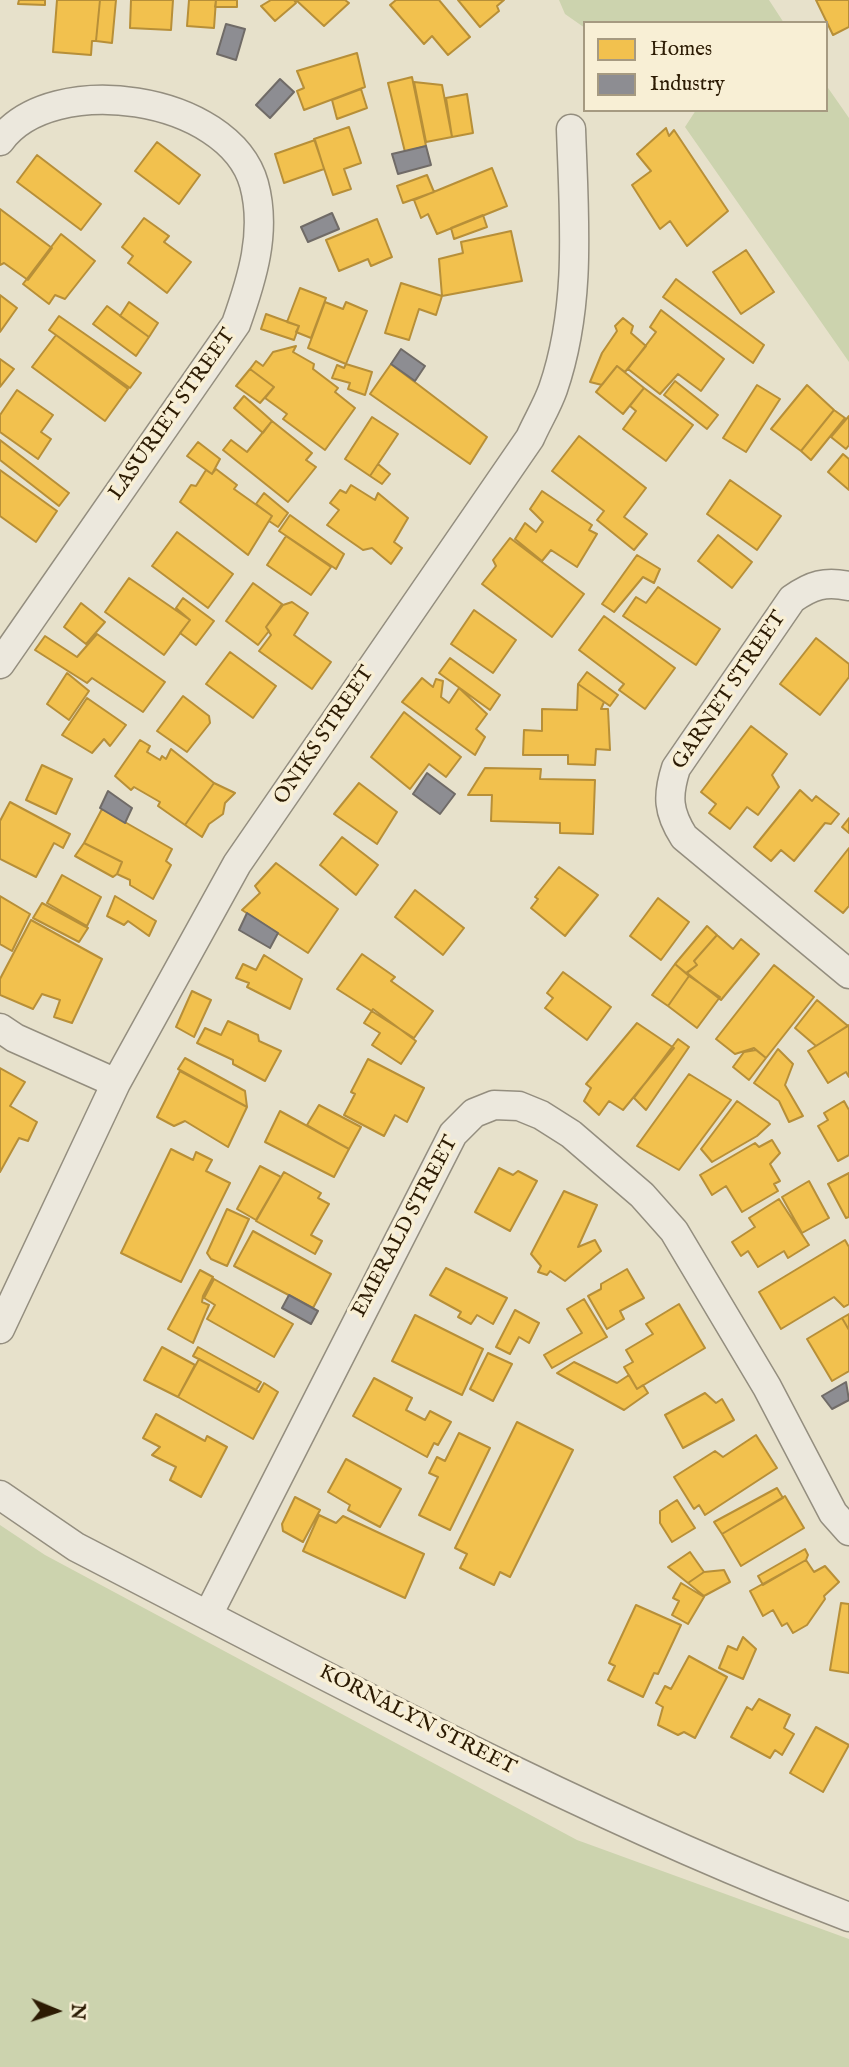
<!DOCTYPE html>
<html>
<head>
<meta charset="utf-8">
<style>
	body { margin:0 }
	#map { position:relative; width:849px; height:2067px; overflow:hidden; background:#e7e1cb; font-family:"IM FELL English",serif }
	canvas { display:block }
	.legend { position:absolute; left:583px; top:21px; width:245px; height:91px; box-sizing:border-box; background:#f8efd5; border:2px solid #a69a81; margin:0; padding:9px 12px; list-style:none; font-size:21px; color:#2c1b03 }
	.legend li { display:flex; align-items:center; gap:14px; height:35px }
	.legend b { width:35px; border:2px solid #a69a81 }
	.north { position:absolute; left:21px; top:1976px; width:70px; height:70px; -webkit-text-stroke:5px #f8efd5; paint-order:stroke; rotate:92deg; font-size:19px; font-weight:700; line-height:28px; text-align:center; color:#2c1b03 }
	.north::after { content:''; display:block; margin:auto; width:24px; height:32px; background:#2c1b03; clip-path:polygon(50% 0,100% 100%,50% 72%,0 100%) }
</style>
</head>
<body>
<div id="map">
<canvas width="849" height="2067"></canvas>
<ul class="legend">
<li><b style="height:19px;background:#f2c14e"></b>Homes</li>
<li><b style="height:19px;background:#8d8d92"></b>Industry</li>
</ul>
<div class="north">N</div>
</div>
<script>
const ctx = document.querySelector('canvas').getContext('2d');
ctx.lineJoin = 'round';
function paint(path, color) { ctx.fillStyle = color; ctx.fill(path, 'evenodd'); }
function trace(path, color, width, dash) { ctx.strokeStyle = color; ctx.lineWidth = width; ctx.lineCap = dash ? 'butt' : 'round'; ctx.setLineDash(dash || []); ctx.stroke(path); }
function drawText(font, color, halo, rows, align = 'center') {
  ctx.font = font + ' "IM FELL English",serif'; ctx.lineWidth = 7; ctx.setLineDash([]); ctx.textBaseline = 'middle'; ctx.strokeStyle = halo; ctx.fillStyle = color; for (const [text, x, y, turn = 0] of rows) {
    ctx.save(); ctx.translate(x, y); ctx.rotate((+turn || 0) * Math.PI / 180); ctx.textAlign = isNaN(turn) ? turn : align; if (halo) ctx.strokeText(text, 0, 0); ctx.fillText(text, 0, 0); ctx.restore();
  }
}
paint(new Path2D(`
	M 559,0 L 769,0 L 784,23 L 585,23 L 585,28 L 565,14 Z
	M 826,85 L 849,118 L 849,362 L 685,127 L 696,110 L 826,110 Z
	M 0,1525 L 45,1555 L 577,1840 L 849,1939 L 849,2067 L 0,2067 Z`), '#ccd3ae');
const homes = new Path2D(`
	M 19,0 L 45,0 L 45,5 L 18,4 Z
	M 57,0 L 100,0 L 96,41 L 92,41 L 91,55 L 53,52 Z
	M 100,0 L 116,0 L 112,43 L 96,41 Z
	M 131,0 L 173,0 L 171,30 L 130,28 Z
	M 189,0 L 216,0 L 214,28 L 187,26 Z
	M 216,0 L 237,0 L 237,7 L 215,7 Z
	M 271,0 L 294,0 L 296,3 L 275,21 L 261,6 Z
	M 296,0 L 345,0 L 349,3 L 324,26 Z
	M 396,0 L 439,0 L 470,37 L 448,55 L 432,36 L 424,44 L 390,5 Z
	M 458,0 L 504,0 L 497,6 L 499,11 L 480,27 Z
	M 816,0 L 849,0 L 849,27 L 833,35 Z
	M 357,53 L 365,87 L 304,110 L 297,91 L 304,88 L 297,71 Z
	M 412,77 L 426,146 L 405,152 L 388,83 Z
	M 414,82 L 442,85 L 452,137 L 426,142 Z
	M 361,89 L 367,108 L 337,119 L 332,100 Z
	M 467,94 L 473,133 L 452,137 L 446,98 Z
	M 349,127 L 361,163 L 344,169 L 351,189 L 333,195 L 314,139 Z
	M 666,128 L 669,136 L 674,130 L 728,211 L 687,246 L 670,221 L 660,229 L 632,185 L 651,171 L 637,154 Z
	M 315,140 L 324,169 L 284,183 L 275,154 Z
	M 157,142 L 200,175 L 179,204 L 135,171 Z
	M 37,155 L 101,204 L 81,230 L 17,182 Z
	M 492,168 L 507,206 L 437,234 L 428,214 L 421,218 L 414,200 Z
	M 427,175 L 434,192 L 403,203 L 397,186 Z
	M 0,209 L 52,248 L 28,280 L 4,263 L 0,265 Z
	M 483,215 L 487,227 L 454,239 L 451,228 Z
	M 144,218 L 169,236 L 164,242 L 191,262 L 167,293 L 128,263 L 133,256 L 122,247 Z
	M 377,219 L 392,257 L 371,266 L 368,259 L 339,271 L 326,240 Z
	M 511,231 L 522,281 L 442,296 L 439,259 L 463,253 L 461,242 Z
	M 61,234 L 95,261 L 65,299 L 55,295 L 49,304 L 23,284 Z
	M 746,250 L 774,292 L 741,314 L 713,272 Z
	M 676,279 L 764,345 L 753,363 L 663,297 Z
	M 401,283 L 442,296 L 436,315 L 419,309 L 409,340 L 385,333 Z
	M 300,288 L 326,298 L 311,338 L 296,332 L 299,326 L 287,322 Z
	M 0,295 L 17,308 L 0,332 Z
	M 129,302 L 158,323 L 149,337 L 120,316 Z
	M 325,302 L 343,309 L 346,302 L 367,311 L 346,364 L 308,348 Z
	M 107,306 L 149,337 L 136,356 L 93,324 Z
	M 661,310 L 724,359 L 701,391 L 678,374 L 660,394 L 628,369 L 656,332 L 650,327 Z
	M 266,314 L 299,326 L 294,340 L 261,329 Z
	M 59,316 L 141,373 L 130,388 L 49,330 Z
	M 623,318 L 633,326 L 631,333 L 646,346 L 625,372 L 617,366 L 602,385 L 590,382 L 602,353 L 617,331 L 615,326 Z
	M 56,335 L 128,389 L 105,421 L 32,367 Z
	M 296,346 L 293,352 L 314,364 L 313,369 L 338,388 L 335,392 L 355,408 L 325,450 L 283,419 L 287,414 L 265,398 L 274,387 L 250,369 L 256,361 L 263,366 L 273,352 Z
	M 0,359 L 14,369 L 0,387 Z
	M 346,364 L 372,372 L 365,395 L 348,389 L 350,383 L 332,378 L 337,365 L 344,368 Z
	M 391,364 L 487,437 L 470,464 L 370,394 Z
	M 617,366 L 644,388 L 623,414 L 596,392 Z
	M 250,369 L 274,387 L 260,403 L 236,386 Z
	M 675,381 L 718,415 L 707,429 L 664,395 Z
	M 757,385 L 780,399 L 746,452 L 723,438 Z
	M 807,385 L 834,410 L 801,451 L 771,429 Z
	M 644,388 L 693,425 L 666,461 L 623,429 L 636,411 L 630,406 Z
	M 17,390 L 53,415 L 41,432 L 51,439 L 38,459 L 0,432 L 0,415 Z
	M 244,396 L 272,421 L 263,433 L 234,408 Z
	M 834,410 L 845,418 L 811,460 L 801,451 Z
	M 849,416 L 849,445 L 846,449 L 831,437 Z
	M 372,417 L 398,434 L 370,476 L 345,459 Z
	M 272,421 L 312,453 L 306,460 L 316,467 L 288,502 L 223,450 L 231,440 L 247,452 Z
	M 579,436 L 646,488 L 624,517 L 647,534 L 634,550 L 597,520 L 604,511 L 552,471 Z
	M 0,440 L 69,493 L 59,506 L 0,460 Z
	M 198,442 L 220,459 L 212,474 L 187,456 Z
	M 843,454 L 849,459 L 849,490 L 828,472 Z
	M 378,464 L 390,474 L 382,484 L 370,476 Z
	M 216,469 L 237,485 L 234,489 L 272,516 L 248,555 L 180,502 L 191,485 L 196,486 L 206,470 L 212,474 Z
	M 0,470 L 57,511 L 36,542 L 0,516 Z
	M 730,480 L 781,516 L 757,550 L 707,514 Z
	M 351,485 L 375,500 L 378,493 L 408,518 L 394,542 L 402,548 L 391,564 L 372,548 L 363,550 L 327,525 L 339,510 L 330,503 L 340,490 L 346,493 Z
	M 542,491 L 592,525 L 589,530 L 597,534 L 577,567 L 551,550 L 542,561 L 515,539 L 525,523 L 536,532 L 543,522 L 530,509 Z
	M 264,493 L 288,513 L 278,527 L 269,521 L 272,516 L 256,504 Z
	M 290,515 L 344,554 L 336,569 L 279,531 Z
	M 177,532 L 233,574 L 208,608 L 152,566 Z
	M 718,535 L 752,562 L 732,588 L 698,561 Z
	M 286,536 L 331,567 L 311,595 L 267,565 Z
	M 510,538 L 584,594 L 552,637 L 482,584 L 496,566 L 493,560 Z
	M 637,555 L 660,569 L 654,583 L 643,577 L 614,612 L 602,604 Z
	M 129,578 L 190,620 L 164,655 L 105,612 Z
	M 253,583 L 282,604 L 266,627 L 269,631 L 258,645 L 226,621 Z
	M 658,587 L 720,629 L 696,665 L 623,616 L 636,597 L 646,603 Z
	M 183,598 L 214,621 L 196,645 L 180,633 L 190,620 L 176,608 Z
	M 292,602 L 308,613 L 294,635 L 331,662 L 312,689 L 259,651 L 271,635 L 266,627 L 283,605 Z
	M 81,603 L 105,622 L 86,644 L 64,627 Z
	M 474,610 L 516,640 L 493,673 L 451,644 Z
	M 604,616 L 675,668 L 645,709 L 619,690 L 624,684 L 579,650 Z
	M 97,634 L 165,682 L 143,712 L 92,678 L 87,683 L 35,650 L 45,636 L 77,657 Z
	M 816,638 L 849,664 L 849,677 L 820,715 L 780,684 Z
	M 230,652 L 276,686 L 253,718 L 206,684 Z
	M 450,658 L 500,695 L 490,710 L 439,673 Z
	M 587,672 L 618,695 L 610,706 L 578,684 Z
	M 67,673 L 89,691 L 69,720 L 47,704 Z
	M 422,678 L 433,687 L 436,679 L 443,681 L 441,697 L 449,703 L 459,688 L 487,714 L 476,729 L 485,737 L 475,755 L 402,702 Z
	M 578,684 L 604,702 L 601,709 L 608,709 L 610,750 L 596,749 L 595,765 L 568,764 L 568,755 L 523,755 L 524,730 L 542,731 L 542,709 L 577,710 Z
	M 183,696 L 209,716 L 210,723 L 187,752 L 157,731 Z
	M 87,698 L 126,725 L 110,746 L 104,739 L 92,753 L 62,735 Z
	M 404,712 L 461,757 L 446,777 L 429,764 L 410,789 L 371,757 Z
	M 751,726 L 787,754 L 772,775 L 779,787 L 758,815 L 747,807 L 730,829 L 709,813 L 716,804 L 701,792 Z
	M 140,740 L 150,746 L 147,752 L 160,760 L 162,756 L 166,759 L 171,749 L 214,783 L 185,825 L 158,806 L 160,802 L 134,787 L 131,790 L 115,776 Z
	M 42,765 L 72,779 L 56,814 L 26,800 Z
	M 485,768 L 541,769 L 540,779 L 595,780 L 593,834 L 560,833 L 560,823 L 491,821 L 492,795 L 468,795 Z
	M 214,783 L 235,793 L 225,803 L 223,814 L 209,824 L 202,837 L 185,825 Z
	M 359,783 L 397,812 L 377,844 L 334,814 Z
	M 800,790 L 812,801 L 816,796 L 839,814 L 831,824 L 825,823 L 794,861 L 781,850 L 771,861 L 754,847 Z
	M 10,802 L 70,834 L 63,848 L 54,843 L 36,877 L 0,859 L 0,821 Z
	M 102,809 L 172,849 L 166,861 L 171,865 L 153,899 L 130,885 L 130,880 L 117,874 L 122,862 L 84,843 Z
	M 849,818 L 849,833 L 842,827 Z
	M 342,837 L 378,865 L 356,895 L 320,865 Z
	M 84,843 L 122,862 L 117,874 L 113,877 L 75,856 Z
	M 849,848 L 849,906 L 843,913 L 815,891 Z
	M 276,863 L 338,909 L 308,953 L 242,910 L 260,893 L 255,886 Z
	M 559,867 L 598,895 L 565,936 L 531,908 L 538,899 L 535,897 Z
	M 62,875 L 101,897 L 87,926 L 47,903 Z
	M 415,890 L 464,928 L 443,955 L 395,917 Z
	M 0,896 L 30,914 L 12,951 L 0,944 Z
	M 115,896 L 156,921 L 149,936 L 128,921 L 124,925 L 107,916 Z
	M 658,898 L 689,922 L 661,960 L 630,936 Z
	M 42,903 L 88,928 L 79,942 L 33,918 Z
	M 31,920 L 102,959 L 72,1023 L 54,1017 L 60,1000 L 42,994 L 33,1009 L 0,995 L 0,979 Z
	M 707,926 L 717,935 L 694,961 L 697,965 L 686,973 L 675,964 Z
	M 717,935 L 733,949 L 741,939 L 759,954 L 721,1000 L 687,973 L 697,965 L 694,961 Z
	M 362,954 L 395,977 L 391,981 L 433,1011 L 414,1038 L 337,989 Z
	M 264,955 L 302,979 L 290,1009 L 247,987 L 249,983 L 236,978 L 243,964 L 256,970 Z
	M 675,964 L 689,976 L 668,1006 L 652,995 Z
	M 774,965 L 814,997 L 766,1058 L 754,1048 L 735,1054 L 716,1039 Z
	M 563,972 L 611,1007 L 587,1040 L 545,1008 L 553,998 L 547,993 Z
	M 689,976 L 720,997 L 697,1028 L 668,1006 Z
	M 192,991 L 211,1000 L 194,1037 L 176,1027 Z
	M 817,1000 L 848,1026 L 816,1046 L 795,1028 Z
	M 373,1009 L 416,1041 L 401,1064 L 372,1045 L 380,1033 L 364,1023 Z
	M 228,1021 L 258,1035 L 259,1041 L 281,1051 L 265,1081 L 233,1064 L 233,1060 L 197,1043 L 205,1028 L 221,1035 Z
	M 637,1023 L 674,1048 L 623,1110 L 609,1101 L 599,1115 L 584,1101 L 591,1088 L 586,1084 Z
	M 849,1025 L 849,1077 L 846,1072 L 828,1083 L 808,1051 Z
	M 678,1039 L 689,1047 L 646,1110 L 634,1098 Z
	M 778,1049 L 793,1064 L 785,1085 L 803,1116 L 789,1122 L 779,1101 L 754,1083 Z
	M 756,1050 L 766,1058 L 749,1080 L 733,1067 L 744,1052 Z
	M 185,1058 L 245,1091 L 247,1107 L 178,1069 Z
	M 368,1059 L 424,1088 L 407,1122 L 395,1115 L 384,1136 L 344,1115 L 355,1094 L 351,1092 Z
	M 0,1068 L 25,1082 L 10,1106 L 37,1122 L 28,1141 L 19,1138 L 0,1172 Z
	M 180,1071 L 247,1107 L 228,1147 L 185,1121 L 174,1126 L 157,1117 Z
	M 689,1074 L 731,1100 L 679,1170 L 637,1146 Z
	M 737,1101 L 770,1124 L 757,1136 L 712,1162 L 701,1149 Z
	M 844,1101 L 849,1110 L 849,1155 L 838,1161 L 818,1126 L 828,1120 L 824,1113 Z
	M 319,1105 L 361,1127 L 349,1149 L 307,1125 Z
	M 280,1111 L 349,1149 L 334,1177 L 265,1142 Z
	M 772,1140 L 780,1153 L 770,1164 L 780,1181 L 774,1184 L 778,1191 L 742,1212 L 726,1186 L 712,1195 L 700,1175 L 755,1143 L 759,1147 Z
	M 171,1149 L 193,1160 L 196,1152 L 212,1160 L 206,1171 L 230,1183 L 181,1282 L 121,1253 Z
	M 260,1166 L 281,1177 L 256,1220 L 237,1209 Z
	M 499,1168 L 513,1175 L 518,1171 L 537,1181 L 510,1231 L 475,1212 Z
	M 284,1172 L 321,1193 L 318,1198 L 329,1204 L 311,1235 L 322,1241 L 315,1254 L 256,1221 Z
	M 849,1173 L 849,1217 L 846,1218 L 828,1184 Z
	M 809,1181 L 829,1218 L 802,1233 L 782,1197 Z
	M 564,1191 L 597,1205 L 578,1247 L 595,1240 L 601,1251 L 565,1281 L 550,1271 L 547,1275 L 538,1272 L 541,1266 L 531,1254 Z
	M 779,1199 L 809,1245 L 788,1258 L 784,1251 L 758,1267 L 748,1251 L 741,1256 L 732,1242 L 755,1227 L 749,1218 Z
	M 227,1209 L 249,1219 L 227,1266 L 211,1259 L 207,1253 Z
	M 253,1231 L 331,1274 L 313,1308 L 234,1266 Z
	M 845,1240 L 849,1247 L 849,1304 L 844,1307 L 834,1297 L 781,1329 L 759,1292 Z
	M 446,1268 L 507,1298 L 493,1324 L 477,1315 L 471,1324 L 458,1317 L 461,1312 L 430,1295 Z
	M 627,1269 L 644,1298 L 620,1311 L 624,1319 L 607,1329 L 588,1296 L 601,1289 L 601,1284 Z
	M 200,1270 L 213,1277 L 203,1296 L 202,1302 L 209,1305 L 193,1343 L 168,1329 Z
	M 214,1279 L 293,1324 L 274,1357 L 207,1319 L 215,1305 L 204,1298 Z
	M 584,1299 L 607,1337 L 552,1368 L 544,1355 L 582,1333 L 567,1309 Z
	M 679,1304 L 705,1348 L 637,1389 L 624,1367 L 633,1362 L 626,1350 L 653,1334 L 646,1324 Z
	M 515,1310 L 539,1323 L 529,1343 L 519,1337 L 510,1354 L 496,1347 Z
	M 849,1314 L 849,1330 L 842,1318 Z
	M 415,1315 L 483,1349 L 462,1395 L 392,1361 Z
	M 842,1318 L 849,1330 L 849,1371 L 832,1381 L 807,1339 Z
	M 162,1347 L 195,1365 L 178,1397 L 144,1380 Z
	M 198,1347 L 261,1382 L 256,1390 L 193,1356 Z
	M 488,1353 L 512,1364 L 493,1401 L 470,1389 Z
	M 199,1359 L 259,1392 L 264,1383 L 278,1392 L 253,1439 L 178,1397 Z
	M 574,1362 L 617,1383 L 629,1375 L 637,1389 L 643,1385 L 648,1393 L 624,1410 L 557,1373 Z
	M 374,1378 L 412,1398 L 406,1410 L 425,1420 L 430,1411 L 451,1422 L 438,1445 L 434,1443 L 427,1457 L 353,1416 Z
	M 705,1393 L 716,1403 L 722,1399 L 734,1420 L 683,1448 L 665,1415 Z
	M 156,1414 L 205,1441 L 207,1436 L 227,1447 L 201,1497 L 170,1480 L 176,1467 L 152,1455 L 160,1447 L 143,1438 Z
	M 517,1422 L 573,1450 L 510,1577 L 500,1572 L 494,1585 L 460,1568 L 467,1554 L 455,1548 Z
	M 459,1433 L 490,1448 L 450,1530 L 419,1515 L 438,1477 L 429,1473 L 437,1457 L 445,1461 Z
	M 756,1435 L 777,1468 L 705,1515 L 699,1505 L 694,1509 L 674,1477 L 715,1451 L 723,1457 Z
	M 346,1459 L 401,1489 L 380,1527 L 348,1510 L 350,1505 L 328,1492 Z
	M 777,1488 L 783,1498 L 722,1534 L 714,1522 Z
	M 785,1496 L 804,1528 L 741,1566 L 722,1534 Z
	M 295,1497 L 320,1510 L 303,1542 L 283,1531 L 282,1524 Z
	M 677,1500 L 695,1528 L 672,1542 L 660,1523 L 660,1511 Z
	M 319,1515 L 336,1523 L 343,1516 L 424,1554 L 405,1598 L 303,1551 Z
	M 805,1549 L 808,1555 L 806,1560 L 763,1585 L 758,1576 Z
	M 690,1552 L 704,1572 L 688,1583 L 668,1567 Z
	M 806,1560 L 814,1572 L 825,1566 L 839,1582 L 824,1596 L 825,1599 L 807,1625 L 793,1633 L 787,1623 L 782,1626 L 773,1610 L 763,1616 L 750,1591 Z
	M 724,1570 L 730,1582 L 704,1596 L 688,1583 L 704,1572 Z
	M 681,1583 L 704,1597 L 688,1624 L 672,1615 L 679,1601 L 673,1598 Z
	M 841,1603 L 849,1604 L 849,1673 L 830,1670 Z
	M 636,1605 L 681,1625 L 658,1674 L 654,1673 L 643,1697 L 608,1680 L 615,1666 L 609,1663 Z
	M 743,1637 L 756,1649 L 743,1679 L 719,1668 L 728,1646 L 737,1650 Z
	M 689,1656 L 727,1677 L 695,1738 L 684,1732 L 678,1735 L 658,1725 L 663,1707 L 656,1703 L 665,1686 L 671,1689 Z
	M 759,1699 L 790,1715 L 784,1728 L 794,1734 L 782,1755 L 775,1750 L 770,1758 L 731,1737 L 747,1707 L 752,1710 Z
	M 816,1727 L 849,1745 L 823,1792 L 790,1773 Z`);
paint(homes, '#f2c14e');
trace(homes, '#b78f38', 2);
const industry = new Path2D(`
	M 226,24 L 245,29 L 236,60 L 217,54 Z
	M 280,79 L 294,92 L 270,118 L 256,105 Z
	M 426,146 L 431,165 L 398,174 L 392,154 Z
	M 332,213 L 339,229 L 308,242 L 301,227 Z
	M 401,349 L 425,366 L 415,381 L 391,364 Z
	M 427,773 L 455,794 L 440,814 L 413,794 Z
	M 108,791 L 132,808 L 125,823 L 100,808 Z
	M 247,913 L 278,933 L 270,948 L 239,930 Z
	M 289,1295 L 318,1311 L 311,1324 L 282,1308 Z
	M 846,1382 L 849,1400 L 832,1409 L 822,1396 Z`);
paint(industry, '#8d8d92');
trace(industry, '#706b67', 2);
const street = new Path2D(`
	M 0,141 C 51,70 229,95 254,184 C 267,232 252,279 236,324 L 0,664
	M 849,586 C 825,581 812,585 792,599 L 676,768 C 667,796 668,812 684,837 L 849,974
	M 0,1028 L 15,1038 L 116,1083
	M 0,1329 L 116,1083 L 237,864 L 530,438 C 537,422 547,406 553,389 C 582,305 574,217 571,129
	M 0,1495 L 76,1547 C 330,1678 582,1815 849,1917
	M 208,1615 L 453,1134 L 474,1113 L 494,1105 L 519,1106 L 541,1115 L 571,1134 L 642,1195 L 674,1231 L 767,1387 L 833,1513 L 849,1531`);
trace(street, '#948e7f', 31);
trace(street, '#ece8dd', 28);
drawText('21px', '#2c1b03', '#f8efd5', [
	["LASURIET STREET",173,415,-55],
	["GARNET STREET",730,691,-56],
	["ONIKS STREET",325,736,-56],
	["EMERALD STREET",406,1227,-62],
	["KORNALYN STREET",417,1721,27]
]);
</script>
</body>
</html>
